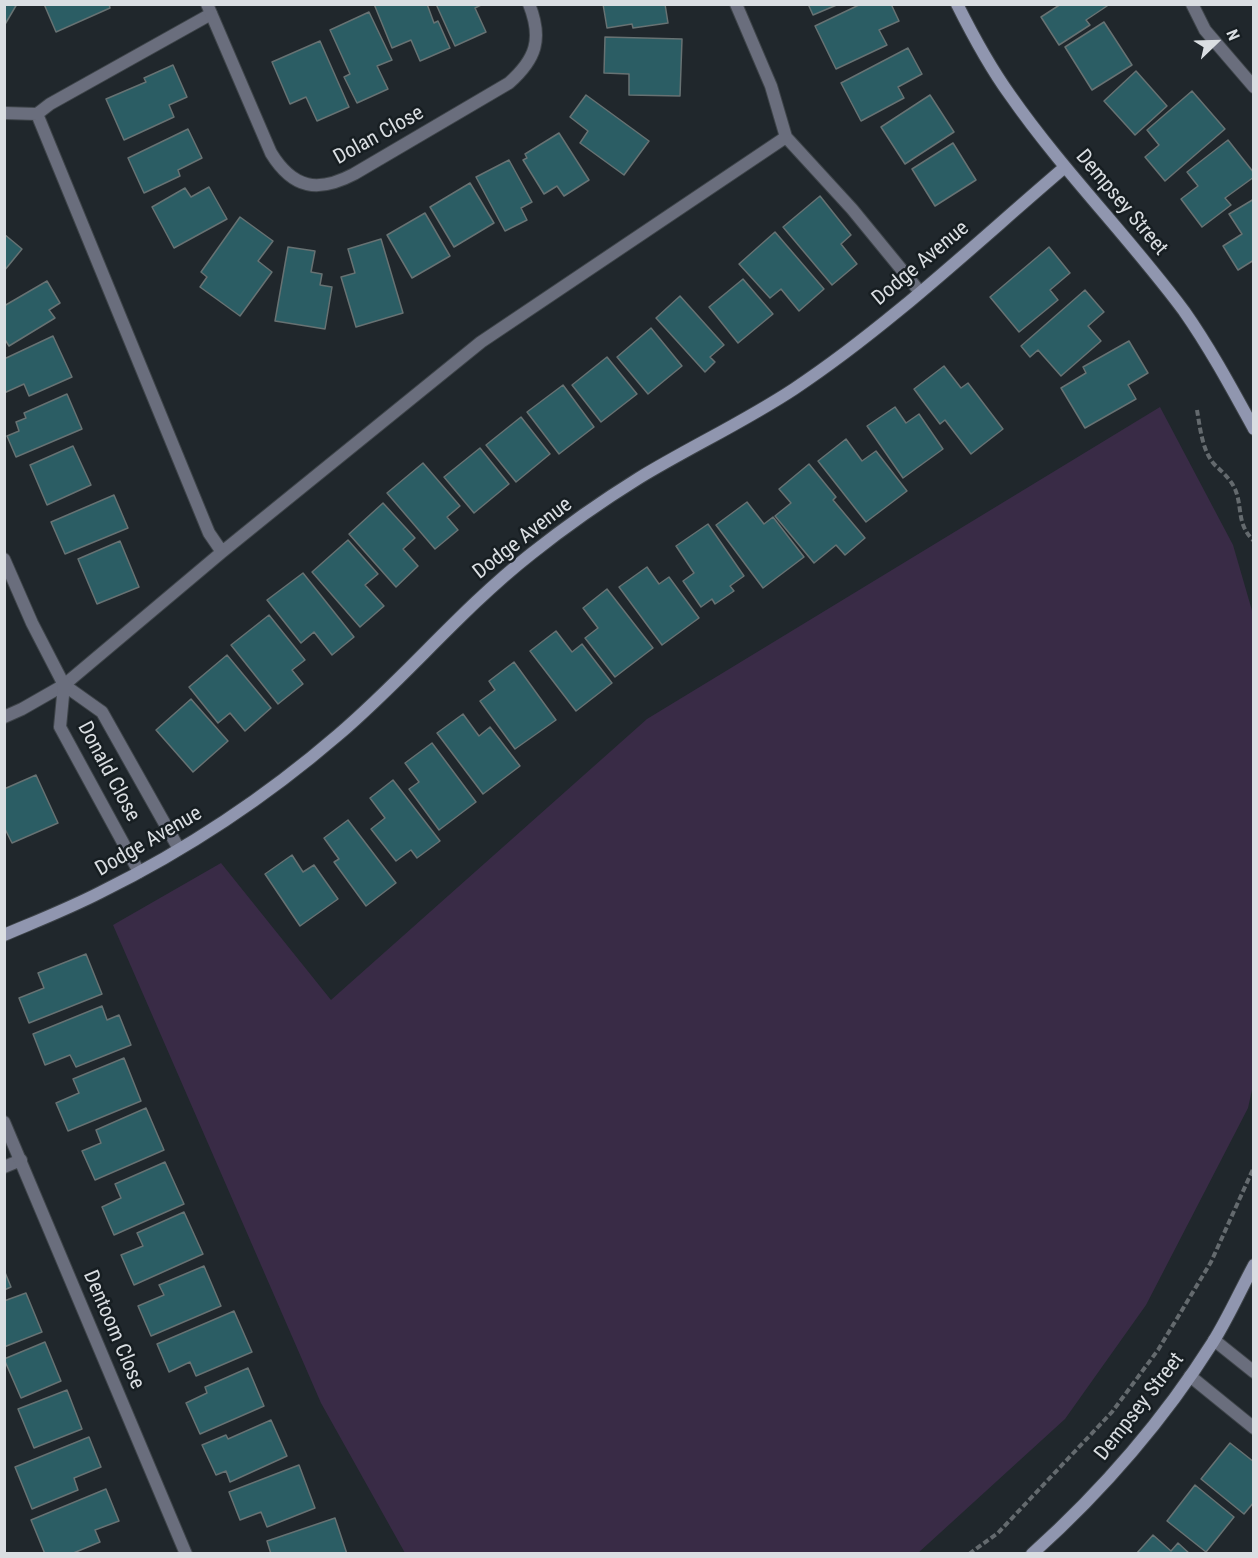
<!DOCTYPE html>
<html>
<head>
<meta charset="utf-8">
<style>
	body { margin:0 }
	#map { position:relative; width:1258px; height:1558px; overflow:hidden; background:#20272c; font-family:"Roboto Condensed",sans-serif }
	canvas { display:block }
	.frame { position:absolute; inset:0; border:6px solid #dadee2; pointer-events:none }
	.north { position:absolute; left:1186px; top:12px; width:60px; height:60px; -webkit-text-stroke:4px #171e22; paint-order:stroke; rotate:67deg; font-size:16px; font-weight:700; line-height:24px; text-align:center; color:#dadee2 }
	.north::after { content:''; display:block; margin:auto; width:21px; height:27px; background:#dadee2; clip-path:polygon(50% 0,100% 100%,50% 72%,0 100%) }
</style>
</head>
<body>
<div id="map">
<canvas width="1258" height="1558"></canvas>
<div class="frame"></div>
<div class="north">N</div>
</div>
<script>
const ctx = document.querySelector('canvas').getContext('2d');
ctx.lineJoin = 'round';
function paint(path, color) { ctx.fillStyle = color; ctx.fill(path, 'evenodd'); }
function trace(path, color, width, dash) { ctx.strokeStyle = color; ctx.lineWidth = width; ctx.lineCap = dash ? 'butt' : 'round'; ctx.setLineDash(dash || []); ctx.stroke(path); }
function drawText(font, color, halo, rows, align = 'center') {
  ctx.font = font + ' "Roboto Condensed",sans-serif'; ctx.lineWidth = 5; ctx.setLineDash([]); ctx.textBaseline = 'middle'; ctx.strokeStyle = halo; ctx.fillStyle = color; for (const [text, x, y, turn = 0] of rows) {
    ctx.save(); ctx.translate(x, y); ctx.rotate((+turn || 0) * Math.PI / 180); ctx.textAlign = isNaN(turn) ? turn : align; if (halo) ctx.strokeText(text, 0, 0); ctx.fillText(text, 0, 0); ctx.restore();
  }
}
paint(new Path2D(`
	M 1160,407 L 1233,545 L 1253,614 L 1254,1081 L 1248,1108 L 1146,1305 L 1065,1419 L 918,1553 L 405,1553 L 321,1403 L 113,925 L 221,863 L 331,1000 L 647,719 Z`), '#392b46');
const building = new Path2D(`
	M 4,4 L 17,4 L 4,26 Z
	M 44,4 L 109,4 L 110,8 L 56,32 Z
	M 374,4 L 427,4 L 434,23 L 438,21 L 450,48 L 420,61 L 411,40 L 392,48 Z
	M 436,4 L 483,4 L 475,8 L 486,32 L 455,46 Z
	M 603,4 L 665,4 L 668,23 L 633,28 L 632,24 L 607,28 Z
	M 808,4 L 839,4 L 813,15 Z
	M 861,4 L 891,4 L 899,21 L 879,30 L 887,45 L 836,69 L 815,26 Z
	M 1061,4 L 1110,4 L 1086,20 L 1090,25 L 1059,45 L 1041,17 Z
	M 369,12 L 392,60 L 377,66 L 388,89 L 357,103 L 344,77 L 350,74 L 330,30 Z
	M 1104,22 L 1132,65 L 1092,90 L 1065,47 Z
	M 605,37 L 682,39 L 680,96 L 629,95 L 629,74 L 604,73 Z
	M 320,41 L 349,107 L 317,121 L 306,97 L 290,104 L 272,62 Z
	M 908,48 L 922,74 L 898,87 L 904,98 L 861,121 L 841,83 Z
	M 173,65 L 187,97 L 169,105 L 174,117 L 124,140 L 106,99 L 146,82 L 144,78 Z
	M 1136,71 L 1167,106 L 1135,135 L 1104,101 Z
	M 1192,91 L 1225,129 L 1165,181 L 1145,157 L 1159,145 L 1147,130 Z
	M 586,95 L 649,141 L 624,175 L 580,143 L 588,131 L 570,117 Z
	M 930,95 L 954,132 L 905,164 L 881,127 Z
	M 188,129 L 202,158 L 178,170 L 180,176 L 144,193 L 128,158 Z
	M 559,133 L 589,180 L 564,196 L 557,186 L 544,194 L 523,160 L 527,158 L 525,154 Z
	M 1228,140 L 1254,173 L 1254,177 L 1225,198 L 1231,205 L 1202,227 L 1181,199 L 1198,186 L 1187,172 Z
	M 953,143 L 976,180 L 935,206 L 912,169 Z
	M 509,160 L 532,202 L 521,208 L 527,220 L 505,231 L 476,177 Z
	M 470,183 L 494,223 L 454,247 L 430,207 Z
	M 209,187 L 227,219 L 174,248 L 152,207 L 185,188 L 191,197 Z
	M 820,196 L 851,235 L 841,244 L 857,264 L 832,285 L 783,227 Z
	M 1254,199 L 1254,260 L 1238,270 L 1223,246 L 1242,234 L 1229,214 Z
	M 425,213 L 450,256 L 412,278 L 387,235 Z
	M 240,217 L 273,241 L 258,261 L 272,272 L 240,316 L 200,287 L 207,277 L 201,272 Z
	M 775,232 L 824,289 L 799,311 L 781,289 L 770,298 L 739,264 Z
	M 4,234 L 22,249 L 4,271 Z
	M 381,239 L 403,313 L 356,327 L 341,277 L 355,273 L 348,249 Z
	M 288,247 L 315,251 L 311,272 L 322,274 L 320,285 L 332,287 L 325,329 L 275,321 Z
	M 1049,247 L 1070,273 L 1050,290 L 1058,300 L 1019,332 L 990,297 Z
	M 743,279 L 773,314 L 738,343 L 709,307 Z
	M 47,281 L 60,303 L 49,310 L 55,318 L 9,346 L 4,338 L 4,306 Z
	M 1085,290 L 1104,312 L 1088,326 L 1101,341 L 1061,376 L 1038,350 L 1030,357 L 1021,346 Z
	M 680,296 L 724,345 L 710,357 L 715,362 L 705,372 L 656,318 Z
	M 651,328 L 682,366 L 648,394 L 617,357 Z
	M 53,336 L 72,377 L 29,396 L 24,384 L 4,393 L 4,359 Z
	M 1129,341 L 1148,373 L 1128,385 L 1136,399 L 1085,428 L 1061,388 L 1086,373 L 1083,367 Z
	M 607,357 L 637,394 L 601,422 L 572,385 Z
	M 944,366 L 961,388 L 968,383 L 1003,429 L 971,454 L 945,420 L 940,424 L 914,389 Z
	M 563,385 L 594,427 L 559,454 L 527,412 Z
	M 67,394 L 82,429 L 16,457 L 7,436 L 19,431 L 16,422 L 26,418 L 24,413 Z
	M 895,407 L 906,423 L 919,414 L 943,449 L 903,478 L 867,426 Z
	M 521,417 L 550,454 L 516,482 L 486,445 Z
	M 846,439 L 862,461 L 876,451 L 907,491 L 866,522 L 818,461 Z
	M 73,446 L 91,485 L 47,505 L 30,465 Z
	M 480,448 L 509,484 L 474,513 L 444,477 Z
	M 423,463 L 460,506 L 447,517 L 458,530 L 435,549 L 387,493 Z
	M 809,464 L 836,497 L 833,500 L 865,538 L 845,555 L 836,545 L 814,563 L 775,516 L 791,503 L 779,489 Z
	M 114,495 L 128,528 L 65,554 L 51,522 Z
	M 747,502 L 764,524 L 773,517 L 804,557 L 763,588 L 716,525 Z
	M 383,503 L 415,538 L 403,549 L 418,566 L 396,587 L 349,534 Z
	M 708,524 L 744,576 L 730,586 L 734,591 L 715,604 L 712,599 L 701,607 L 683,581 L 694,573 L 676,546 Z
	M 348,540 L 378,574 L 365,585 L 384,606 L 360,627 L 312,572 Z
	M 120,541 L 139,587 L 97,604 L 78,559 Z
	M 647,567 L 659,584 L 669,577 L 699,618 L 662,645 L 619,587 Z
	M 303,573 L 354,637 L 332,655 L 314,632 L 301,643 L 267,600 Z
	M 607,589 L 653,648 L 615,677 L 585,638 L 598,628 L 583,608 Z
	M 269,615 L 305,660 L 292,670 L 303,684 L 278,704 L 231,645 Z
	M 556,631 L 572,652 L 582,644 L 612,683 L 576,711 L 530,651 Z
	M 227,655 L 271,708 L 245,731 L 230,713 L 218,723 L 189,687 Z
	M 514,662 L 556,720 L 515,749 L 480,701 L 495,690 L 489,681 Z
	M 191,699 L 228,741 L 193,772 L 156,730 Z
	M 463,714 L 479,736 L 490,727 L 520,766 L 483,794 L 437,733 Z
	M 432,743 L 476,802 L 439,830 L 409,789 L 419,782 L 405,763 Z
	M 36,775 L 58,823 L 12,843 L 4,827 L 4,789 Z
	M 393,780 L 440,841 L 417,858 L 411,850 L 396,861 L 371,829 L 385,818 L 370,798 Z
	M 348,820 L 396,883 L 366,906 L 334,862 L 339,859 L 324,838 Z
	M 292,855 L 303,872 L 314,865 L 338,899 L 300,926 L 265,874 Z
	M 86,954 L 102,994 L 29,1023 L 19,998 L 44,988 L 38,973 Z
	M 102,1006 L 107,1020 L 119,1015 L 131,1045 L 76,1067 L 70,1055 L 45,1065 L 33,1034 Z
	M 124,1058 L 141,1101 L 68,1131 L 56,1103 L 79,1093 L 73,1079 Z
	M 146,1108 L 164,1150 L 95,1180 L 82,1151 L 101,1143 L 96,1130 Z
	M 165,1162 L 184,1204 L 114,1235 L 102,1207 L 121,1198 L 115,1184 Z
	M 184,1212 L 203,1254 L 134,1285 L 121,1255 L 143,1246 L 137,1233 Z
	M 204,1266 L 221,1306 L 151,1336 L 138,1306 L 164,1295 L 159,1285 Z
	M 4,1270 L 11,1287 L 4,1290 Z
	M 26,1293 L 42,1332 L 4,1347 L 4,1301 Z
	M 234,1311 L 252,1352 L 196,1376 L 190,1362 L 169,1372 L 157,1344 Z
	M 45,1342 L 61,1381 L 21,1398 L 4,1359 Z
	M 248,1368 L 264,1406 L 200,1434 L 186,1403 L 207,1393 L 205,1387 Z
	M 67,1390 L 82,1429 L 34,1448 L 18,1409 Z
	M 271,1420 L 287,1456 L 230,1482 L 226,1471 L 216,1475 L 202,1445 L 226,1435 L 228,1439 Z
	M 89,1437 L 101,1467 L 74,1478 L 78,1490 L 32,1509 L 15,1467 Z
	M 1230,1443 L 1254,1462 L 1254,1502 L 1244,1514 L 1201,1479 Z
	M 299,1465 L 315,1508 L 267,1527 L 261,1512 L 240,1520 L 229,1492 Z
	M 1195,1485 L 1234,1517 L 1206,1552 L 1167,1521 Z
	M 106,1489 L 119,1521 L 95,1530 L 100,1542 L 71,1554 L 45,1554 L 31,1520 Z
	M 335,1518 L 347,1554 L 271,1554 L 267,1541 Z
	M 1153,1535 L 1171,1551 L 1178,1543 L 1190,1554 L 1136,1554 Z`);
paint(building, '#2b5d64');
trace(building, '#677273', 1.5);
const lane = new Path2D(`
	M 736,4 L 771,86 L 786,137 L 852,209 L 920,292
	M 1192,4 L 1205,30 L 1254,87
	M 4,113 L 37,114 L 50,104 L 211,14
	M 37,114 L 209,533 L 222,552
	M 4,717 L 22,709 L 64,685 L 222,552 L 481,342 L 786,137
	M 4,1167 L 21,1160`);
const street = new Path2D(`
	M 207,4 L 271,153 C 293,189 318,193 354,174 L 509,83 C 536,59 543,39 529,4
	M 4,559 L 32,623 L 64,685 L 102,712 L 179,849
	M 64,685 L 60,727 L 139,872
	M 4,1122 L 186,1554
	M 1214,1340 L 1254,1372
	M 1190,1376 L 1254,1428`);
const secondary = new Path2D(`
	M 957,4 C 973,36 989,66 1010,95 C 1063,171 1129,237 1184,311 C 1210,348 1232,389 1254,429
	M 4,935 C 37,921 70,908 101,892 C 186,850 266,797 338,735 C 405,678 461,609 531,554 C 565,527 602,501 639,478 C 690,447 744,422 794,389 C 890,325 977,242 1065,167
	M 1032,1554 C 1101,1492 1163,1421 1213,1342 C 1228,1318 1240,1291 1254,1265`);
trace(lane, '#3e4449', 14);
trace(street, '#3e4449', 14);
trace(secondary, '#3e4449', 14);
trace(new Path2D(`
	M 1197,410 C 1200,427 1202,450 1214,464 C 1222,472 1230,478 1235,489 C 1243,508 1236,524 1254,541
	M 969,1554 L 998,1533 L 1112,1412 L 1158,1350 L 1211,1262 L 1254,1167`), '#646a6e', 4, [6, 3]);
trace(lane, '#6a6e7d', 12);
trace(street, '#6a6e7d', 12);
trace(secondary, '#9096af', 12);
drawText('21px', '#dadee2', '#171e22', [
	["Dolan Close",379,136,-29],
	["Dempsey Street",1121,203,50],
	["Dodge Avenue",921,264,-40],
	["Dodge Avenue",523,539,-38],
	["Donald Close",108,772,62],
	["Dodge Avenue",149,842,-30],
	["Dentoom Close",113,1330,67],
	["Dempsey Street",1140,1407,-52]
]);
</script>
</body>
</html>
